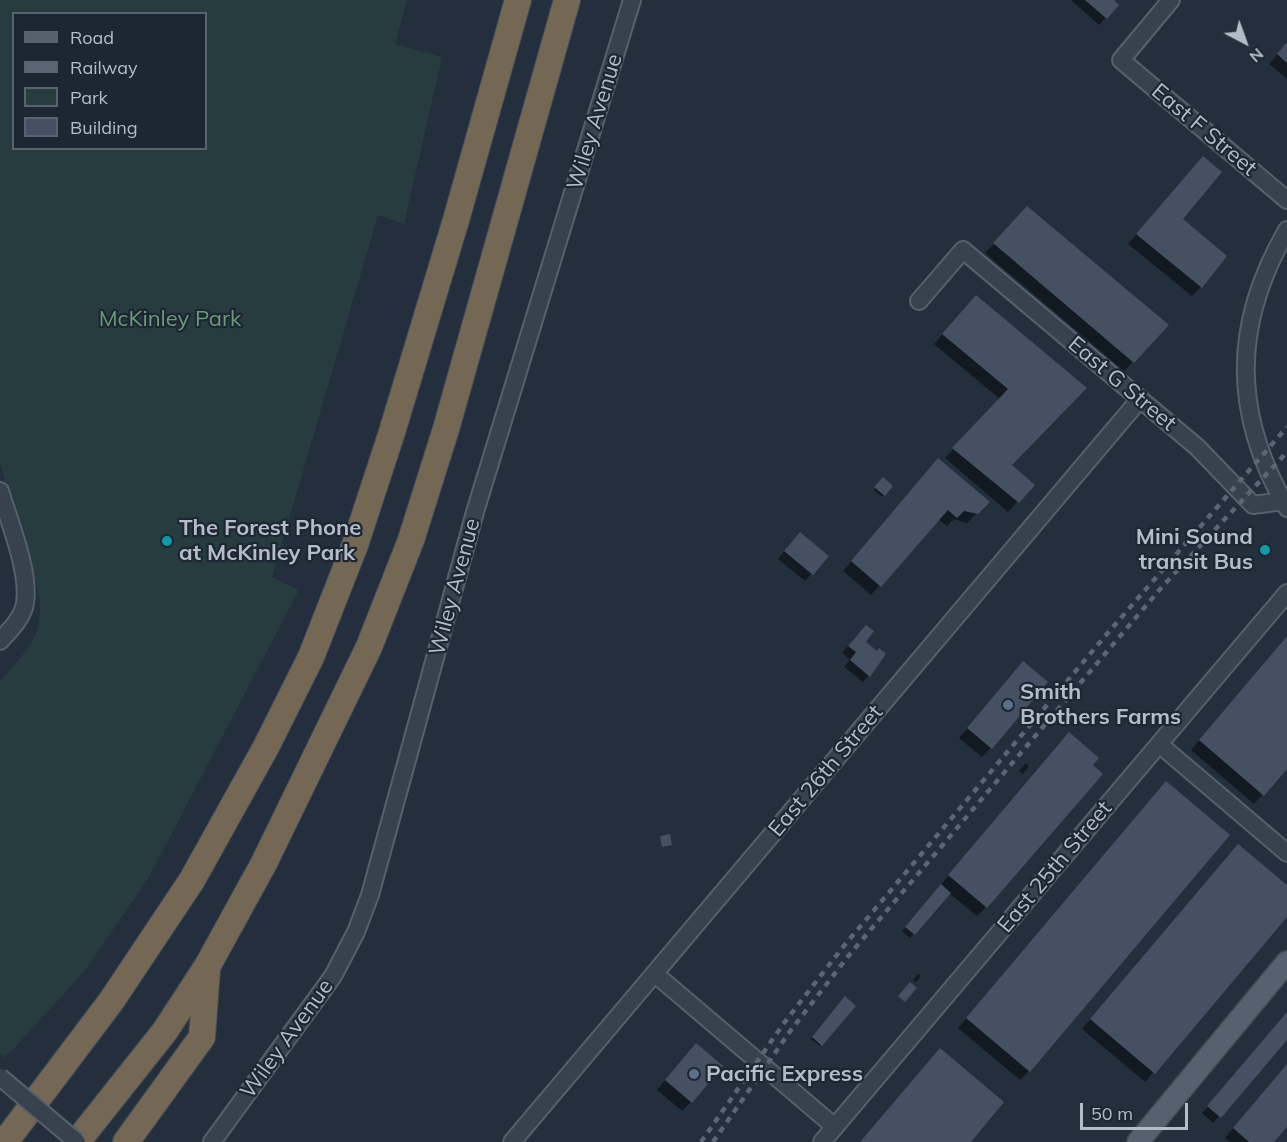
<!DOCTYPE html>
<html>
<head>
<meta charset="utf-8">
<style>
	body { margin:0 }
	#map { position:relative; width:1287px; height:1142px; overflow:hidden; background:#242f3e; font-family:Mulish,sans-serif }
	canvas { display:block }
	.legend { position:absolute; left:12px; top:12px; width:195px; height:138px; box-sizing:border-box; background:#1d2633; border:2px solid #59626f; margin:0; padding:8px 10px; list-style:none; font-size:18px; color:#b4bcc9 }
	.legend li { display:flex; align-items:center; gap:12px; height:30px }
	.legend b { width:30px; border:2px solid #59626f }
	.north { position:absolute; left:1215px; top:12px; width:60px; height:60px; -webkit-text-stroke:4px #1d2633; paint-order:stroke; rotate:139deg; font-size:16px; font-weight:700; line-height:24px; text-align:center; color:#b4bcc9 }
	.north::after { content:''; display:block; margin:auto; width:21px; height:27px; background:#b4bcc9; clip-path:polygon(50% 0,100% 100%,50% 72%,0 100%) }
	.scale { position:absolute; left:1080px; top:1103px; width:108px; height:27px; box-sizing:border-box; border:3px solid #b4bcc9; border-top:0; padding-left:8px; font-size:18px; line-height:21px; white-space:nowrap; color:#b4bcc9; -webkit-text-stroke:4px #1d2633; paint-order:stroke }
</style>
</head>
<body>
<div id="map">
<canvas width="1287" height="1142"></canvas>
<ul class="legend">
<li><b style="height:8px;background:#56606e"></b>Road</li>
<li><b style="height:8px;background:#5a6575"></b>Railway</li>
<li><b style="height:16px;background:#263c3f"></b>Park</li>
<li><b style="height:16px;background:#455162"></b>Building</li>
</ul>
<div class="north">N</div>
<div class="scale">50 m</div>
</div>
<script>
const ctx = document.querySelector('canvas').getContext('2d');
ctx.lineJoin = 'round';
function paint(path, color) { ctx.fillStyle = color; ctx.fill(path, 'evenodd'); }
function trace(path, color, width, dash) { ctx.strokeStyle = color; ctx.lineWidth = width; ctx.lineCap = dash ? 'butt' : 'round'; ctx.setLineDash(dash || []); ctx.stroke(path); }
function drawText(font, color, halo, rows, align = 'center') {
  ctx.font = font + ' Mulish,sans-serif'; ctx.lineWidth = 4.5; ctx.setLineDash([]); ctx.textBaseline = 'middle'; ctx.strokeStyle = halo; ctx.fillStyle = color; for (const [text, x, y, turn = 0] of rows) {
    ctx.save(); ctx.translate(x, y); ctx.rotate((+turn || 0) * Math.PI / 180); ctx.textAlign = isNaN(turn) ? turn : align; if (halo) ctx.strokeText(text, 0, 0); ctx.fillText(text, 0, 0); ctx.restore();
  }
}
paint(new Path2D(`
	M 0,0 L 407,0 L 395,44 L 442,57 L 404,224 L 378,215 L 272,577 L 299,590 L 148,879 L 83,973 L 5,1058 L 0,1054 L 0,681 C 13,666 28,652 36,633 C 49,603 27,558 18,529 C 11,507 6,484 0,462 ZM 14,14 L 206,14 L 206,148 L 14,148 Z`), '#263c3f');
paint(new Path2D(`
	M 1071,0 L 1112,0 L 1117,5 L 1099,25 Z
	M 1287,44 L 1287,79 L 1269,64 Z
	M 1194,167 L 1181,219 L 1201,287 L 1192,296 L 1128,244 Z
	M 1028,208 L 1133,362 L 1124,371 L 985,253 Z
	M 967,306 L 1085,389 L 1010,465 L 1032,486 L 1008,512 L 945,458 L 1000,399 L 934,344 Z
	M 929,469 L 988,502 L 967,523 L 954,519 L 947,526 L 938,519 L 871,595 L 843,571 Z
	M 883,479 L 891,486 L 882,497 L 874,490 Z
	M 793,540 L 827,556 L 805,581 L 778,559 Z
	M 859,633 L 863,642 L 883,659 L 863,682 L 844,667 L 850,660 L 842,653 Z
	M 1287,636 L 1287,766 L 1254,804 L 1191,750 Z
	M 1023,663 L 991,748 L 982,757 L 959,738 Z
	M 1060,743 L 986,907 L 977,916 L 949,893 L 910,938 L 902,931 Z
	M 1026,763 L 1029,766 L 1023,774 L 1019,771 Z
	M 1166,783 L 1029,1071 L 1020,1080 L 958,1028 Z
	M 1229,855 L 1287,887 L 1287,915 L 1145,1082 L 1082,1029 Z
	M 918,974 L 921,976 L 916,982 L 913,980 Z
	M 845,998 L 854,1006 L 820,1046 L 811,1039 Z
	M 1287,1013 L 1287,1038 L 1213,1123 L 1202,1113 Z
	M 687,1054 L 691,1102 L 682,1111 L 657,1090 Z
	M 1278,1075 L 1287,1125 L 1272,1142 L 1230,1142 L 1225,1138 Z`), '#0007');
paint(new Path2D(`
	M 1085,0 L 1114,0 L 1119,5 L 1107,19 Z
	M 1287,42 L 1287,63 L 1277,54 Z
	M 1203,156 L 1222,172 L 1183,219 L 1227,256 L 1202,288 L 1136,234 Z
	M 1027,206 L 1169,325 L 1134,363 L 993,243 Z
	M 976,295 L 1087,388 L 1012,465 L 1035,485 L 1019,503 L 952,448 L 1008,389 L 942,334 Z
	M 938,458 L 990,502 L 978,514 L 964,511 L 957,518 L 948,510 L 881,587 L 851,561 Z
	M 883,477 L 893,486 L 885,496 L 874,487 Z
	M 800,532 L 829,556 L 813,575 L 784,551 Z
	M 866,625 L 874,631 L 866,642 L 877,651 L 879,648 L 886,654 L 870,677 L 850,660 L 856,652 L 848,646 Z
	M 1287,636 L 1287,769 L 1264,796 L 1199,740 Z
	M 1023,661 L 1048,682 L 992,749 L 967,728 Z
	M 1069,732 L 1099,758 L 1093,765 L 1103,774 L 987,908 L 948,875 Z
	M 1166,781 L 1230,835 L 1030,1072 L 966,1018 Z
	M 670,834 L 672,845 L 662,847 L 660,836 Z
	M 1238,844 L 1287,885 L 1287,917 L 1155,1074 L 1090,1019 Z
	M 941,884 L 951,893 L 915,935 L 905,927 Z
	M 910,982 L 917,988 L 905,1002 L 898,996 Z
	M 845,996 L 856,1006 L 822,1046 L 812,1037 Z
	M 1287,1012 L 1287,1040 L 1221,1118 L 1207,1106 Z
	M 696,1043 L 723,1066 L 692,1103 L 665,1080 Z
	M 940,1048 L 1004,1102 L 971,1142 L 860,1142 Z
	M 1287,1064 L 1287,1127 L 1274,1142 L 1249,1142 L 1233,1128 Z`), '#455162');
const minor = new Path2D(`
	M 1171,0 L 1121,60 L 1287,200
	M 919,301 L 963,250 L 1197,447 L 1253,505 L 1283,501
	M 0,491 C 9,521 30,572 25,603 C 23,618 9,631 0,641
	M 1287,508 C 1232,413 1232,325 1287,230
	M 1159,744 L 1287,853
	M 655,974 L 835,1127
	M 212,1142 L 333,976 L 356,932 L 370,895 L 475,512 L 632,0
	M 512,1142 L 1140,399
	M 822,1142 L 1287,593`);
const major = new Path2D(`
	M 1138,1142 L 1287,962`);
const highway = new Path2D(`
	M 5,1142 L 112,1000 L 192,880 L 266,747 L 311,657 L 355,545 L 392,432 L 456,220 L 518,0
	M 77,1142 L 165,1031 L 208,965 L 264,863 L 369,647 L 411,540 L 446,429 L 567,0
	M 126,1142 L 202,1037 L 207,969`);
trace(minor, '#565f6c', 20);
trace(major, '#414a57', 24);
trace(highway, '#434c59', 28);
trace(minor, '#38414e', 16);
trace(major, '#56606e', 21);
trace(highway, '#746855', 26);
trace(new Path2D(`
	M 701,1142 L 784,1023 L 843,947 L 1106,635 L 1287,427
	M 713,1142 L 791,1030 L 850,954 L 1161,588 L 1287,452`), '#5a6575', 4.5, [6, 6]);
const minorBridge = new Path2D(`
	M 0,1077 L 77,1142`);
trace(minorBridge, '#565f6c', 20, []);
trace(minorBridge, '#38414e', 16);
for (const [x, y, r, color] of [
	[167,541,6,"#0f9aa8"],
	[1265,550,6,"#0f9aa8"],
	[1008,705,6,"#5c6f8a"],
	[694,1074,6,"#5c6f8a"]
]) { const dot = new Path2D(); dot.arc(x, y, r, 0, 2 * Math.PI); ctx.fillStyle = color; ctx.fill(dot); trace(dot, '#1d2633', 2); }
drawText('22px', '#b4bcc9', '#1d2633', [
	["Wiley Avenue",595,122,-73],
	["East F Street",1204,130,40],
	["East G Street",1122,384,40],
	["Wiley Avenue",455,587,-75],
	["East 26th Street",826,771,-50],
	["East 25th Street",1055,867,-50],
	["Wiley Avenue",287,1039,-54]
]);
drawText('22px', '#6b9a76', '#1d2633', [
	["McKinley Park",170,319]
]);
drawText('bold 22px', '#b4bcc9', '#1d2633', [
	["The Forest Phone",179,528],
	["at McKinley Park",179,553],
	["Mini Sound",1253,537,"right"],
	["transit Bus",1253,562,"right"],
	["Smith",1020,692],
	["Brothers Farms",1020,717],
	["Pacific Express",706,1074]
], 'left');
</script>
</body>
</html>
